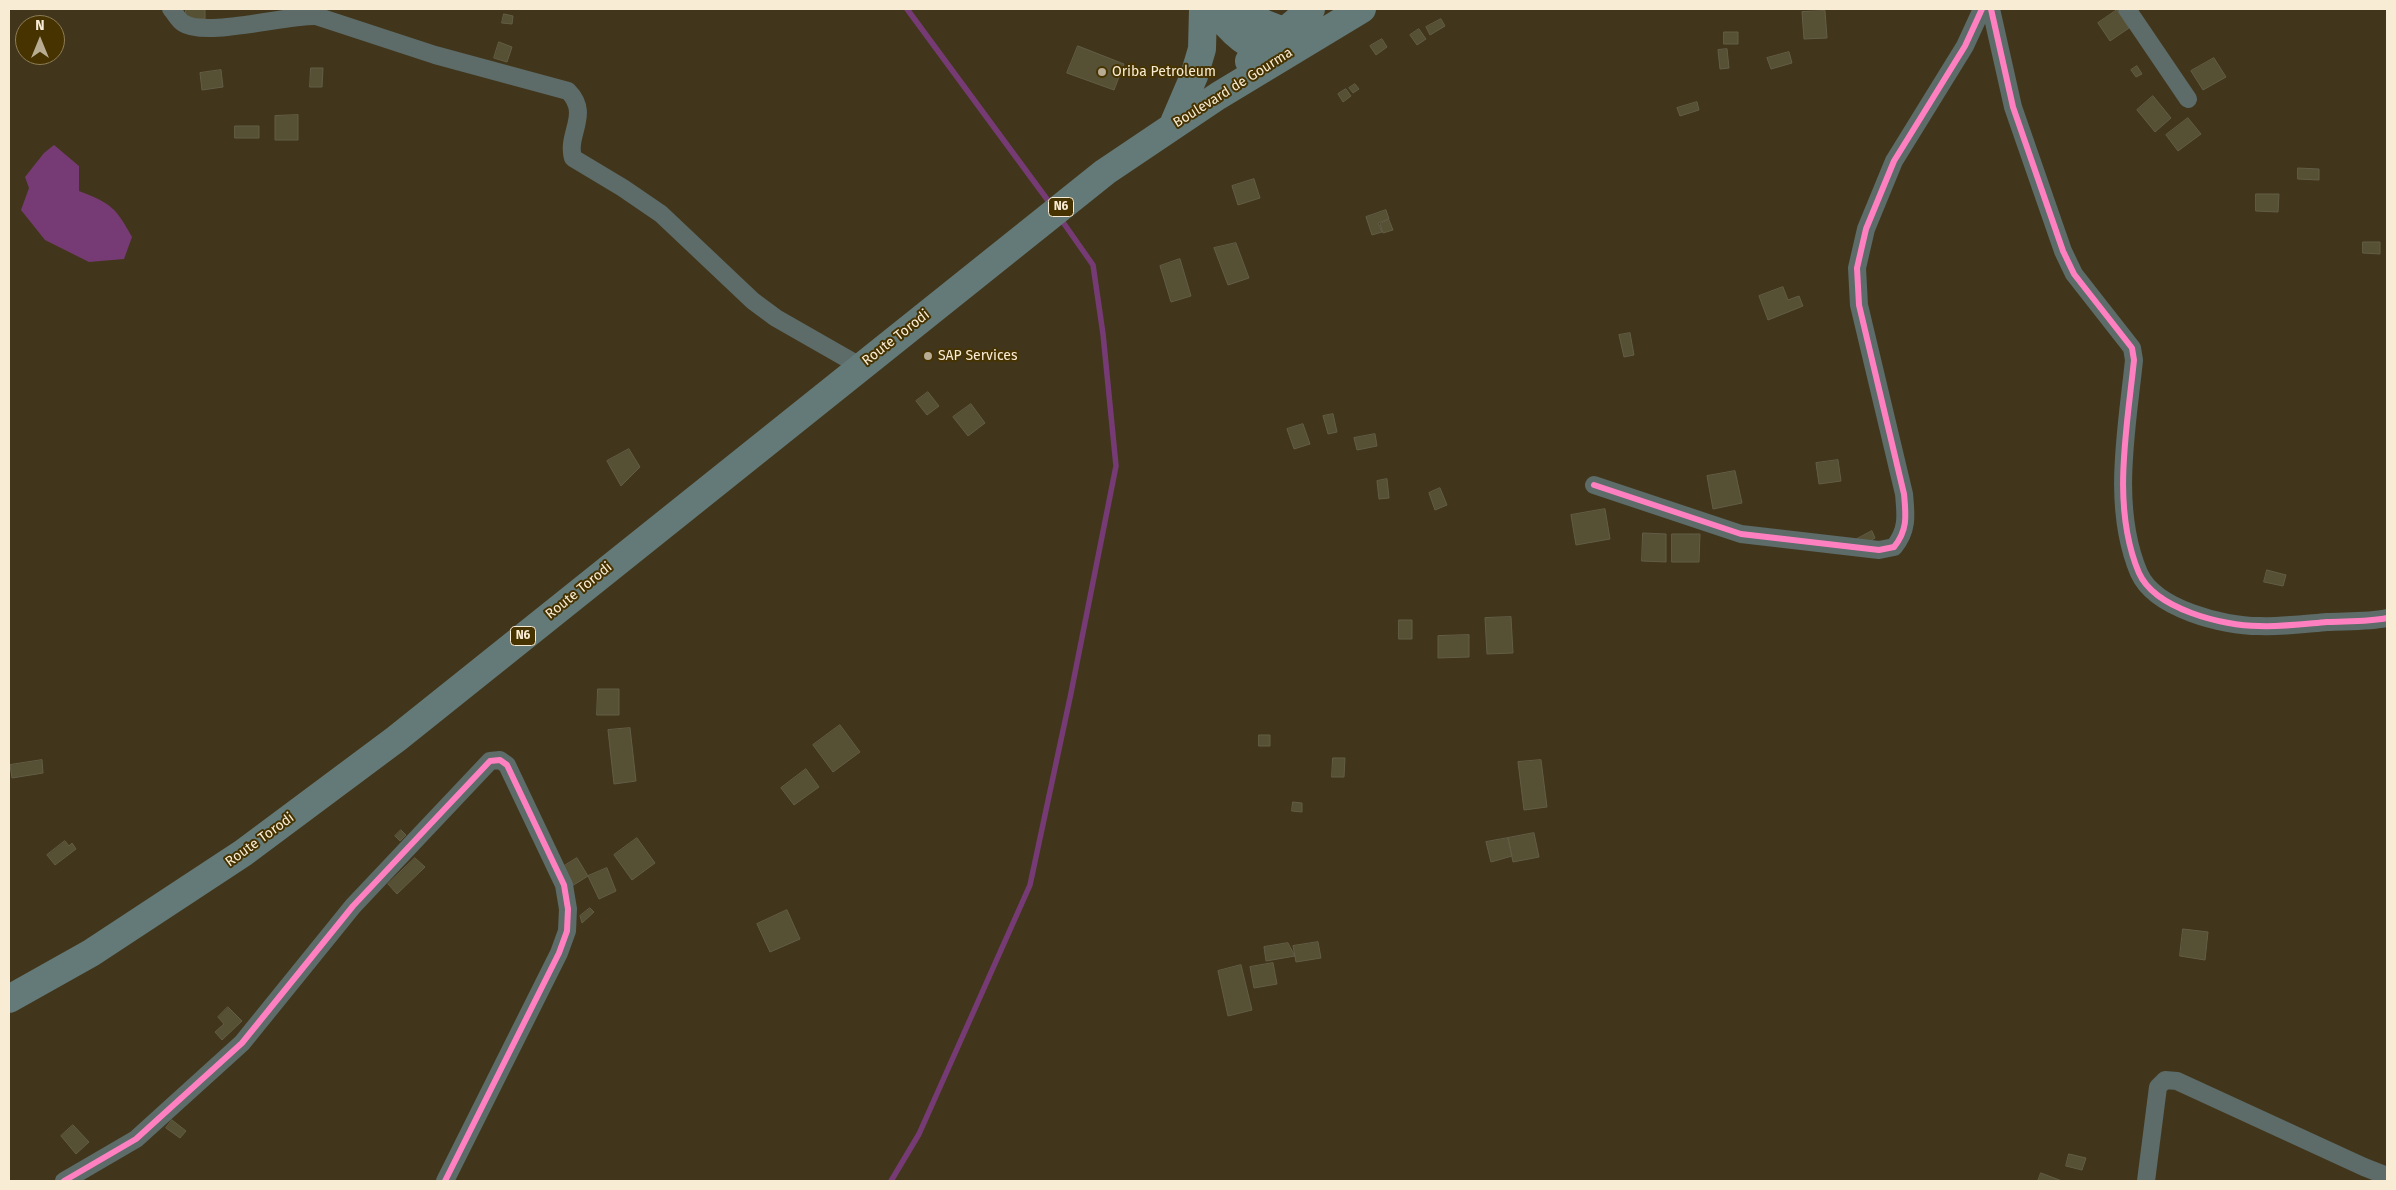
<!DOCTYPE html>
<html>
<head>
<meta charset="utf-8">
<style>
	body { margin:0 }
	#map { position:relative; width:2396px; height:1190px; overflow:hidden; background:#41361b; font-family:"Fira Sans",sans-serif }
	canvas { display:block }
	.frame { position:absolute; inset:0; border:10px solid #f8ecd4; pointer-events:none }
	.north { position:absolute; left:15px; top:15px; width:50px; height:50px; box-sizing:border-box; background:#463300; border:1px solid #8d7d55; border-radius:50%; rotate:0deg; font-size:14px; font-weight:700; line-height:20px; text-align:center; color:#f8ecd4 }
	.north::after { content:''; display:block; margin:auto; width:18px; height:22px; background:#b8ac93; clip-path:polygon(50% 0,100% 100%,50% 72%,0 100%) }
</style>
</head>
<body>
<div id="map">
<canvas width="2396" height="1190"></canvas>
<div class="frame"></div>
<div class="north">N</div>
</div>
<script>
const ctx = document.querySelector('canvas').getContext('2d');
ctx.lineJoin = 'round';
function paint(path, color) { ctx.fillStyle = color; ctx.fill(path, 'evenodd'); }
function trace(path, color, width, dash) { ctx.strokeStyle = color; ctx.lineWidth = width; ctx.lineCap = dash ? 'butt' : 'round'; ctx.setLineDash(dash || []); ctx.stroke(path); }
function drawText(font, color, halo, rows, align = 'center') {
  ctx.font = font + ' "Fira Sans",sans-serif'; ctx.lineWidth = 4; ctx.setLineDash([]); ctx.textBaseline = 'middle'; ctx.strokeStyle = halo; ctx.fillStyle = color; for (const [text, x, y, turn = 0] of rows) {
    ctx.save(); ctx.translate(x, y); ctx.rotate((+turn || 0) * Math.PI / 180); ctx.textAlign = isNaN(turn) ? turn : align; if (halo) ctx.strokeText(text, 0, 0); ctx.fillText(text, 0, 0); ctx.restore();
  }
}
paint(new Path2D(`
	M 54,145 L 79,166 L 79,191 C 111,203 116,208 132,237 L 124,259 L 89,262 L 45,240 L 21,210 L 29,188 L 25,177 L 44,153 Z`), '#763b74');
trace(new Path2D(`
	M 907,9 L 1052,206
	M 891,1181 L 919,1134 L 1030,885 L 1071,693 L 1116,466 L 1103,334 L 1093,265 L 1060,218`), '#763b74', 5.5);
const building = new Path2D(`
	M 186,9 L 205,9 L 205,19 L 186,19 Z
	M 2117,10 L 2129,28 L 2110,41 L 2098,23 Z
	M 1825,11 L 1827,38 L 1804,39 L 1802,12 Z
	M 504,14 L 513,16 L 512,24 L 502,23 Z
	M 1441,19 L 1445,26 L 1430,35 L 1426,27 Z
	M 1419,29 L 1426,39 L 1417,45 L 1410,35 Z
	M 1724,32 L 1738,32 L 1738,44 L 1724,44 Z
	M 1382,39 L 1387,47 L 1376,55 L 1370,46 Z
	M 499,42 L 512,47 L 507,62 L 494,58 Z
	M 1078,46 L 1124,64 L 1114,90 L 1067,73 Z
	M 1727,49 L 1729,68 L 1720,69 L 1718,50 Z
	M 1789,52 L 1792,63 L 1771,69 L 1767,58 Z
	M 2214,58 L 2226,77 L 2203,90 L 2191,71 Z
	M 2137,66 L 2142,74 L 2136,77 L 2131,70 Z
	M 311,68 L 323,68 L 322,87 L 310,87 Z
	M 221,70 L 223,87 L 202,90 L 200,73 Z
	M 1355,84 L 1359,89 L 1353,93 L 1349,88 Z
	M 1346,89 L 1351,96 L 1343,102 L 1338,94 Z
	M 2153,96 L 2171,118 L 2155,132 L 2137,110 Z
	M 1697,102 L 1699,110 L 1680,116 L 1677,108 Z
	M 298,115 L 298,140 L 275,140 L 275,116 Z
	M 2188,118 L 2201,134 L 2178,151 L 2166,135 Z
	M 235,126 L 259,126 L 259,138 L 235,138 Z
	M 2298,168 L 2319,169 L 2319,180 L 2298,179 Z
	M 1254,179 L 1260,198 L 1238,205 L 1232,186 Z
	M 2256,194 L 2279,194 L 2278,212 L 2256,211 Z
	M 1386,210 L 1389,219 L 1378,223 L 1382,232 L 1372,235 L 1366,217 Z
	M 1389,220 L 1393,230 L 1383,233 L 1380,224 Z
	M 2363,242 L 2380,242 L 2380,254 L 2363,253 Z
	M 1236,243 L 1249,278 L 1228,285 L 1214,248 Z
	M 1180,259 L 1191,296 L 1171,302 L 1160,266 Z
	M 1783,287 L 1788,300 L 1799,296 L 1803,306 L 1768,320 L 1759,296 Z
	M 1630,333 L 1634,355 L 1624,357 L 1619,335 Z
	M 928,392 L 939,406 L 927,415 L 916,401 Z
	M 971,404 L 985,423 L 968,436 L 953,417 Z
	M 1333,414 L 1337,432 L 1328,434 L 1323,416 Z
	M 1303,424 L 1310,444 L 1294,449 L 1287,429 Z
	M 1375,434 L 1377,446 L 1357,450 L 1354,438 Z
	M 629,449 L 640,467 L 621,486 L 607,461 Z
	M 1838,460 L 1841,481 L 1819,484 L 1816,463 Z
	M 1735,471 L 1742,503 L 1713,509 L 1707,476 Z
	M 1387,479 L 1389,498 L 1379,499 L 1377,481 Z
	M 1440,488 L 1447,505 L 1435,510 L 1429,493 Z
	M 1605,509 L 1610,539 L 1576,545 L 1571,515 Z
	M 1872,531 L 1875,538 L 1861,546 L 1857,539 Z
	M 1643,533 L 1666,534 L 1666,562 L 1642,561 Z
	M 1672,534 L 1700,534 L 1699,562 L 1672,562 Z
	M 2267,570 L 2286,575 L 2283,586 L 2264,582 Z
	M 1511,617 L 1513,653 L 1487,654 L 1485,618 Z
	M 1399,620 L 1412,620 L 1412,639 L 1399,639 Z
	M 1469,635 L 1469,657 L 1438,658 L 1438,636 Z
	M 598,689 L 619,689 L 619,715 L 597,715 Z
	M 840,725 L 860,752 L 833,772 L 813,745 Z
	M 630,728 L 636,781 L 614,784 L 608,730 Z
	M 1259,735 L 1270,735 L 1270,746 L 1259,746 Z
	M 1333,758 L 1345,758 L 1344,777 L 1332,777 Z
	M 42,760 L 43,773 L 12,778 L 10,765 Z
	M 1541,760 L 1547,807 L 1524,810 L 1518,762 Z
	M 806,769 L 819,787 L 794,805 L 781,788 Z
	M 1293,802 L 1302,803 L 1302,812 L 1292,811 Z
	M 401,830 L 406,835 L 400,841 L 395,836 Z
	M 1534,833 L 1539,857 L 1513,862 L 1508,838 Z
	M 637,838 L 655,863 L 632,880 L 614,855 Z
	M 1508,838 L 1512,856 L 1491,862 L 1486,842 Z
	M 65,841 L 69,846 L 72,843 L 76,849 L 55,865 L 47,855 Z
	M 415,858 L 425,867 L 397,894 L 388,884 Z
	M 577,858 L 588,876 L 572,886 L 561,868 Z
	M 607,868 L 616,891 L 599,899 L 588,876 Z
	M 590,908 L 594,912 L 582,923 L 580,916 Z
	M 787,910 L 800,939 L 770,952 L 757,924 Z
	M 2183,929 L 2208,932 L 2205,960 L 2180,956 Z
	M 1318,942 L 1321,958 L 1296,962 L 1293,946 Z
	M 1288,943 L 1295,956 L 1266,961 L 1264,947 Z
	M 1273,963 L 1277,984 L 1254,988 L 1250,967 Z
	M 1241,965 L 1252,1010 L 1228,1016 L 1218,971 Z
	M 228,1007 L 242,1021 L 222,1040 L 215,1032 L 224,1024 L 218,1017 Z
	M 172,1120 L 186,1131 L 180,1138 L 166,1128 Z
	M 73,1125 L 89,1142 L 76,1154 L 61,1136 Z
	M 2069,1154 L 2086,1158 L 2082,1170 L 2066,1166 Z
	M 2041,1173 L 2062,1181 L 2038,1181 Z`);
paint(building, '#565034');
trace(building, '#635d47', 1);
trace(new Path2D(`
	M 171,9 C 175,13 178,20 183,23 C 205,38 285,15 316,16 L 435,55 L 568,91 C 591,114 566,134 573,158 L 623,188 L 661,214 L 753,301 L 776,318 L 860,366
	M 1991,9 L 2013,107 L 2063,251 L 2074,274 L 2132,348 L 2134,360 C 2127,429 2111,507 2139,573 C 2155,609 2223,626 2259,626 C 2281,627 2304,624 2327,622 C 2347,621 2368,622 2387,618
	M 2127,9 L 2188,99
	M 1594,485 L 1741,534 L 1879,550 L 1894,547 C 1908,530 1906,515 1904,494 L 1859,305 L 1857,268 L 1866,229 L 1894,161 L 1965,46 L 1982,9
	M 64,1181 L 136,1139 L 242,1043 L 353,906 L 490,761 L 500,760 L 507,765 L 564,885 L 568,909 L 567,931 L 559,953 L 445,1181
	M 2146,1181 L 2158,1087 L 2165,1080 L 2177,1081 L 2364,1167 L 2387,1176`), '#5d6b69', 18);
trace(new Path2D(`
	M 1215,9 C 1231,34 1249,47 1277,57
	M 1243,9 L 1263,23 L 1299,37
	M 1249,61 L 1311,9
	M 1173,125 L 1194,76 L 1202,49 L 1203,9
	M 9,999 L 91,953 L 243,853 L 396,739 L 1105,172 L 1218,96 L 1362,9`), '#647a78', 28);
trace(new Path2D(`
	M 1991,9 L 2013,107 L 2063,251 L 2074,274 L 2132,348 L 2134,360 C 2127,429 2111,507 2139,573 C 2155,609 2223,626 2259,626 C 2281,627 2304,624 2327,622 C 2347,621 2368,622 2387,618
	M 1594,485 L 1741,534 L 1879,550 L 1894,547 C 1908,530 1906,515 1904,494 L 1859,305 L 1857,268 L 1866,229 L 1894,161 L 1965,46 L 1982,9
	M 64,1181 L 136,1139 L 242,1043 L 353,906 L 490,761 L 500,760 L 507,765 L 564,885 L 568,909 L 567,931 L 559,953 L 445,1181`), '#ff80c0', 6);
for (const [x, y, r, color] of [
	[1102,72,5,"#b8ac93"],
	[928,356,5,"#b8ac93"]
]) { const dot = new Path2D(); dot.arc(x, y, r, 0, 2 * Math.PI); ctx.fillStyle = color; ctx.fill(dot); trace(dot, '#463300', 2); }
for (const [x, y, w] of [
	[1061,207,25],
	[523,636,25]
]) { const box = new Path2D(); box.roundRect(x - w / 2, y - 9.5, w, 19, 4); ctx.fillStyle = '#463300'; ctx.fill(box); trace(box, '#f8ecd4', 1); }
drawText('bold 12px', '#f8ecd4', null, [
	["N6",1061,207],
	["N6",523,636]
]);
drawText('14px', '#f8ecd4', '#463300', [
	["Oriba Petroleum",1112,72],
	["SAP Services",938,356]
], 'left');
drawText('14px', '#f8ecd4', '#463300', [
	["Boulevard de Gourma",1233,88,-32],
	["Route Torodi",896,338,-38],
	["Route Torodi",579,591,-39],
	["Route Torodi",260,840,-36]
]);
</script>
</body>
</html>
